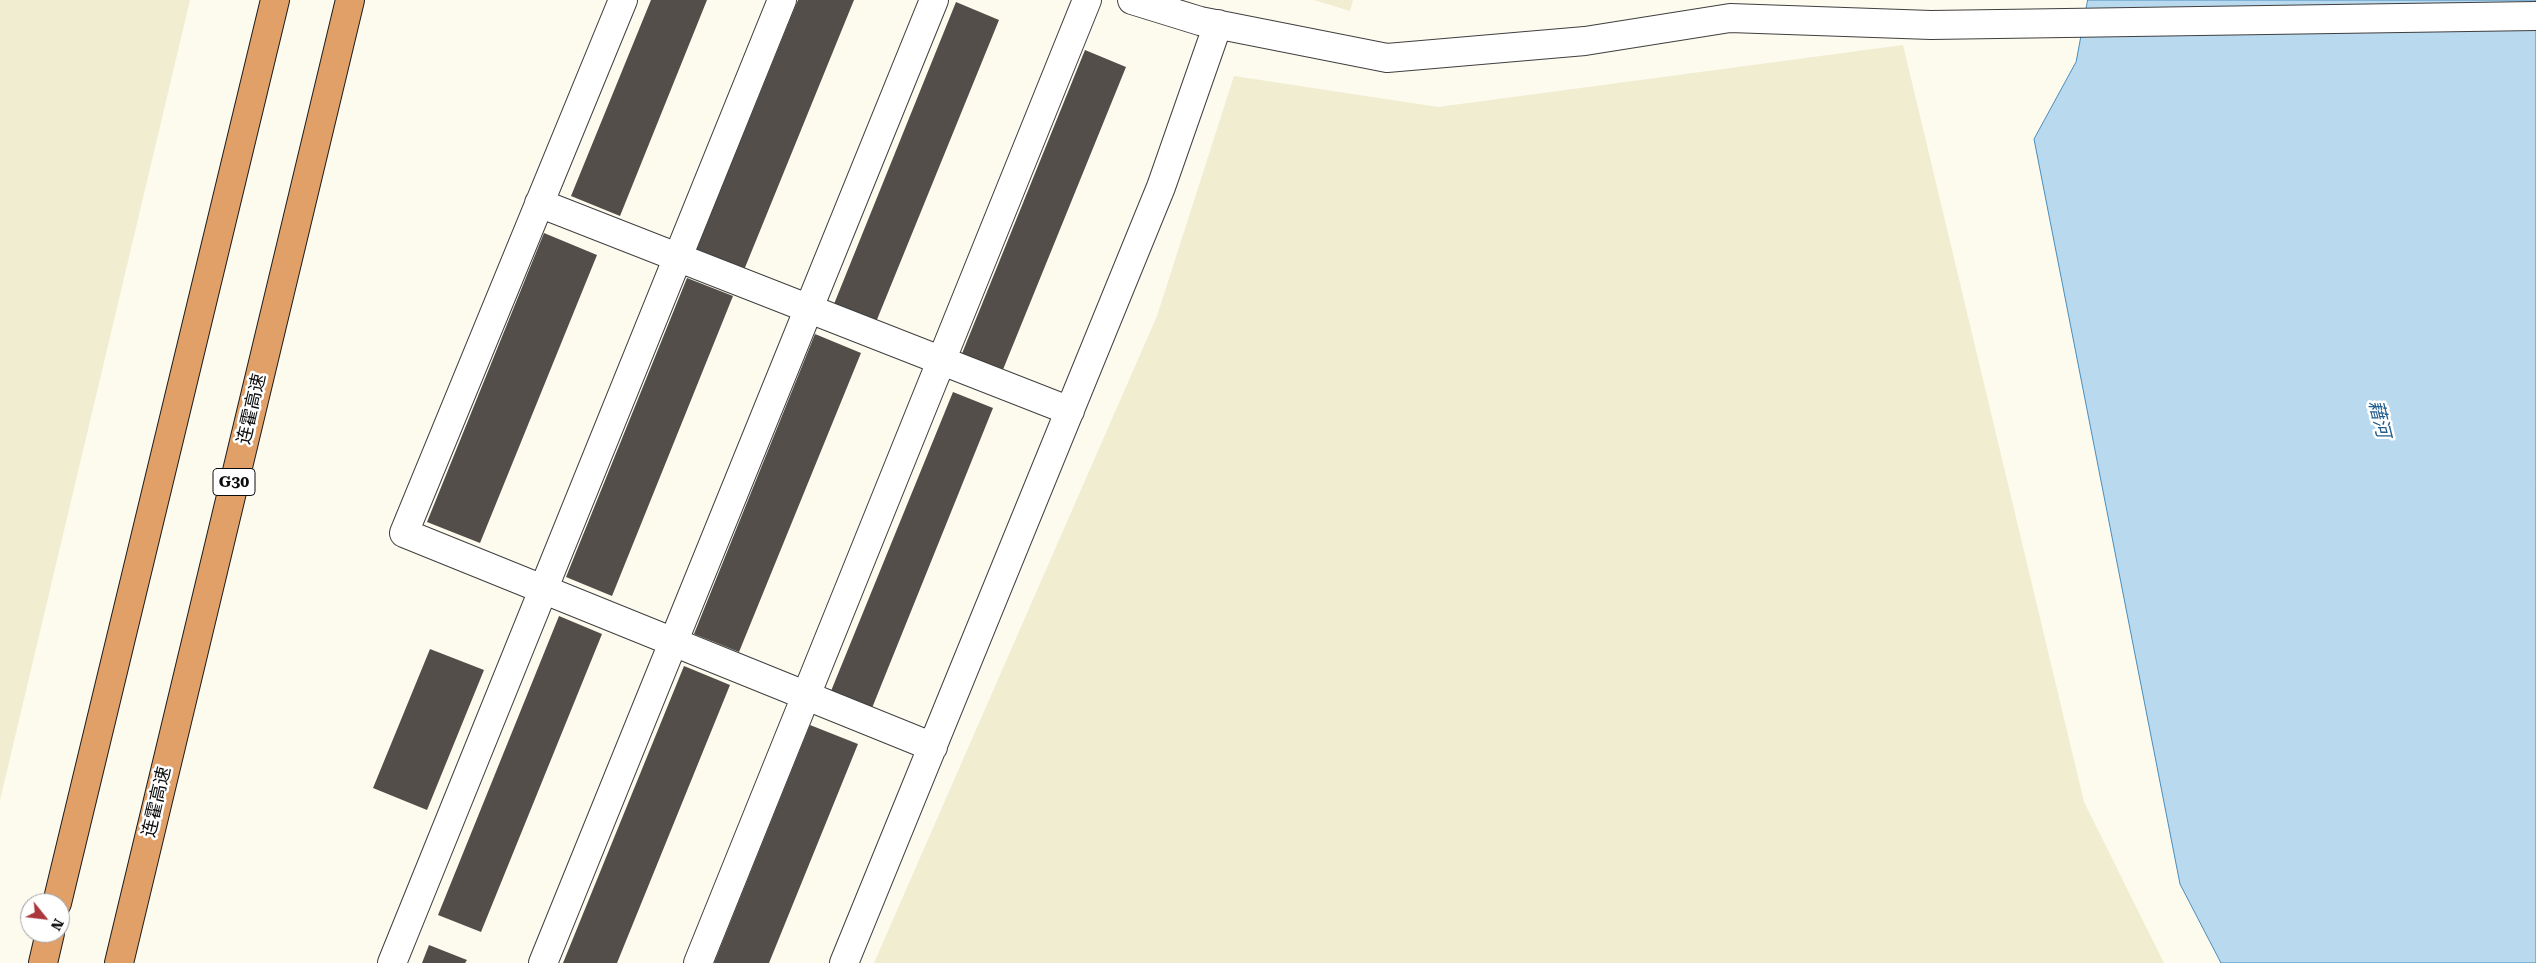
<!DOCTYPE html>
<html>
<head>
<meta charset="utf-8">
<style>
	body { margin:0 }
	#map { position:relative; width:2536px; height:963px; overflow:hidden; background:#fdfaee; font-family:"Roboto Serif",serif }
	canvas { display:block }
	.north { position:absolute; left:20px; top:893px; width:50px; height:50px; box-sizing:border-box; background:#fff; border:1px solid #9e9e9e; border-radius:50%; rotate:119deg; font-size:14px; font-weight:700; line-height:20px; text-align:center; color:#0c0c0c }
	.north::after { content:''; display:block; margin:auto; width:18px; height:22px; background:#aa373b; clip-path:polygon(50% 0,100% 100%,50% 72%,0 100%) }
</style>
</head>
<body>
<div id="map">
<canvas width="2536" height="963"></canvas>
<div class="north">N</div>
</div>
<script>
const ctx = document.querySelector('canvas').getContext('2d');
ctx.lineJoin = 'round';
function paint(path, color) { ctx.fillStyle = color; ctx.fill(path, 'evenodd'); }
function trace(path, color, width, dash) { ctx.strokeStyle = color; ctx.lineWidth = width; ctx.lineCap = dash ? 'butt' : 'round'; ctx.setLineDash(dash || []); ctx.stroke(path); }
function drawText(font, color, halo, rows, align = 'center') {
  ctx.font = font + ' "Roboto Serif","Noto Sans SC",serif'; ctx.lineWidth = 5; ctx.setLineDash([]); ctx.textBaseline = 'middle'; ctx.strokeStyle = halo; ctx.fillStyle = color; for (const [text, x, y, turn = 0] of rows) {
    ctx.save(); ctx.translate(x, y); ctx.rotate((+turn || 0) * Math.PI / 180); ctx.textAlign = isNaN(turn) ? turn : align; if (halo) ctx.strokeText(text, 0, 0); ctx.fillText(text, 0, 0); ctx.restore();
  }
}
paint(new Path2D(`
	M 0,0 L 190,0 L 0,800 Z
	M 1314,0 L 1353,0 L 1350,11 Z
	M 1903,45 L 2084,802 L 2164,963 L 874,963 L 1157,316 L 1234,76 L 1438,107 Z`), '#f0edd1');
const water = new Path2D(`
	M 2088,0 L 2536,0 L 2536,963 L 2221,963 L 2180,884 L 2034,139 L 2076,62 Z`);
paint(water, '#b9d9ee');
trace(water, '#498dbb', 1);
paint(new Path2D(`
	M 651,0 L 707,0 L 620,216 L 571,196 Z
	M 798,0 L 854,0 L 744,270 L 696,251 Z
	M 956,2 L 999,20 L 876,322 L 834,304 Z
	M 1085,50 L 1126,67 L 1002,372 L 961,356 Z
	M 544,233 L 597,255 L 480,543 L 427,522 Z
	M 687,278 L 733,296 L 612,596 L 566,577 Z
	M 815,334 L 861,353 L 739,652 L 694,634 Z
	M 953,392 L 993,408 L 872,708 L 831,691 Z
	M 559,616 L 602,634 L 481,932 L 438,915 Z
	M 430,649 L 484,670 L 427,810 L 373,788 Z
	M 684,666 L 730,685 L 617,963 L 563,963 Z
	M 810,725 L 858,744 L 769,963 L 714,963 Z
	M 429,945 L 467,960 L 465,963 L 422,963 Z`), '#534e4a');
const minor = new Path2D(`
	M 623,0 L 404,533 L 933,747
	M 1132,0 L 1200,21 L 1387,58 L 1585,41 L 1730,18 L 1931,25 L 2536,16
	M 539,203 L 1070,411
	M 392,963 L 782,0
	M 543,963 L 934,0
	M 698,963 L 1087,0
	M 844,963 L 1161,187 L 1218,24`);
const highway = new Path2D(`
	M 57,903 L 275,0
	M 43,963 L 50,933
	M 119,963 L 350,0`);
trace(minor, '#3f3f3f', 30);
trace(highway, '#1d1d1d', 30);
trace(minor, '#fff', 28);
trace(highway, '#e1a067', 28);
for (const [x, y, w] of [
	[234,482,42]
]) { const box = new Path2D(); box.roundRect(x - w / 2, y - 13.5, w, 27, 4); ctx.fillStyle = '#fff'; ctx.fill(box); trace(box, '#0c0c0c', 1); }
drawText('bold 16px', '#0c0c0c', null, [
	["G30",234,482]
]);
drawText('18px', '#0c0c0c', '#fff', [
	["连霍高速",252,409,-77],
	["连霍高速",157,802,-77]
]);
drawText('italic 19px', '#265f8d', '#fff', [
	["藉河",2379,419,76]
]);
</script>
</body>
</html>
